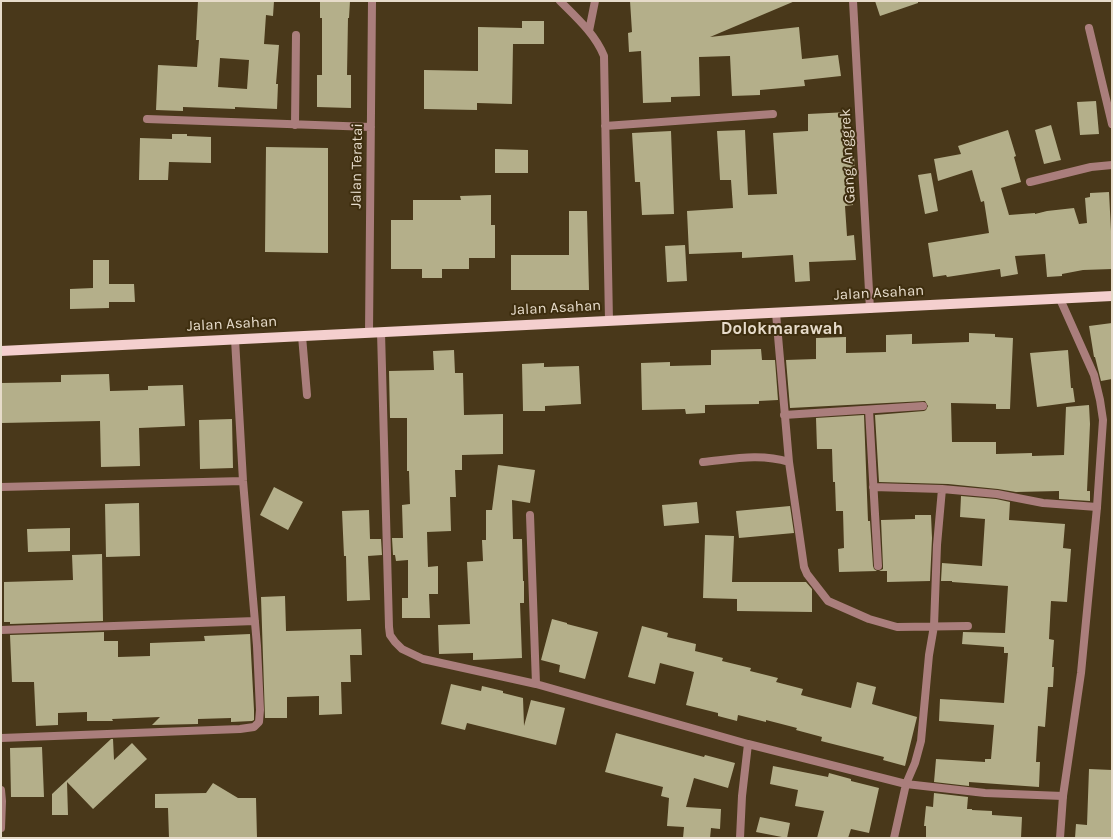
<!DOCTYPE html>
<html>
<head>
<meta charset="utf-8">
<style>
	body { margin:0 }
	#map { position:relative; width:1113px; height:839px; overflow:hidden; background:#49381a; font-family:Karla,sans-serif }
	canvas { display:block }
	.frame { position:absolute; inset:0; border:2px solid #e6dbca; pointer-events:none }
</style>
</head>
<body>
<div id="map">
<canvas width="1113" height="839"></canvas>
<div class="frame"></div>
</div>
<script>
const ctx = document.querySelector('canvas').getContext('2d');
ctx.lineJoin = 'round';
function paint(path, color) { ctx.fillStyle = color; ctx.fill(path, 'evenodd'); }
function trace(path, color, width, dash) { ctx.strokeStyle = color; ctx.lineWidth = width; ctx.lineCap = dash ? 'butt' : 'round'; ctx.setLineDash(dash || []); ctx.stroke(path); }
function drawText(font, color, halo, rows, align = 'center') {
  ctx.font = font + ' Karla,sans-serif'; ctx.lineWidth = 4; ctx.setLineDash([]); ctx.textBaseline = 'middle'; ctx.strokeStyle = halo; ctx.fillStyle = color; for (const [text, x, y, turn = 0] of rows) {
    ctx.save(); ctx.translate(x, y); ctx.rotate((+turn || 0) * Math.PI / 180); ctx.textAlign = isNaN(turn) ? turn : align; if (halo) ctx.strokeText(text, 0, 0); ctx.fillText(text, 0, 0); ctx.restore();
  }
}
paint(new Path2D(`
	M 198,1 L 274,1 L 273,16 L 266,15 L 264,44 L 279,45 L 276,84 L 278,84 L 277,109 L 235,107 L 235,109 L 183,107 L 183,111 L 156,110 L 158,65 L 197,67 L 199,40 L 196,40 ZM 220,58 L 249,60 L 247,89 L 218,87 Z
	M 320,1 L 350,1 L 349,18 L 348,18 L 347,75 L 351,75 L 351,108 L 317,107 L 317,75 L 322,75 L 322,18 L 320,18 Z
	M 630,1 L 795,1 L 710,37 L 799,27 L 802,59 L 838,55 L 841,76 L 804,80 L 805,86 L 760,90 L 760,95 L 732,96 L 730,56 L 699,57 L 700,96 L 671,97 L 671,102 L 643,103 L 641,51 L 629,52 L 628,33 L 632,32 Z
	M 875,1 L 918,1 L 918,3 L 880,16 Z
	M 522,21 L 544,21 L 544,44 L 513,44 L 512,104 L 477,103 L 477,110 L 424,109 L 424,70 L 478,71 L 478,27 L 522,28 Z
	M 1096,101 L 1099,134 L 1080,135 L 1077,102 Z
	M 849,112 L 851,155 L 854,155 L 855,176 L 852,176 L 853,205 L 845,206 L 847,236 L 854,235 L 856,260 L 809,262 L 810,281 L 795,282 L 793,255 L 742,258 L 742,252 L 689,254 L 687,211 L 733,208 L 731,180 L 720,180 L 717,131 L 745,130 L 748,195 L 777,194 L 773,133 L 808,131 L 808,114 Z
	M 1051,125 L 1061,160 L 1044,164 L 1035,130 Z
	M 1008,130 L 1016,156 L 1014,157 L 1021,182 L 1001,188 L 1009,215 L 1035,213 L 1035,214 L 1047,211 L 1074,208 L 1079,224 L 1087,223 L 1085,198 L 1090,197 L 1090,193 L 1109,192 L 1111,231 L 1112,231 L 1112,269 L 1083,270 L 1062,274 L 1062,276 L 1047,277 L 1045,254 L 1015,256 L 1018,274 L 1001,277 L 1000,269 L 947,277 L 946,275 L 933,277 L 928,243 L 989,233 L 984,201 L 981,202 L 972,170 L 938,181 L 934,159 L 961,154 L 958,146 Z
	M 671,131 L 674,214 L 642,215 L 640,182 L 635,182 L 632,133 Z
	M 172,134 L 187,134 L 187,136 L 211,137 L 211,163 L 169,162 L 168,180 L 139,180 L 140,138 L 172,139 Z
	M 266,147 L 328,148 L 328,253 L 265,252 Z
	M 495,149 L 528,150 L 528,173 L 495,173 Z
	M 931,173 L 938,211 L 925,214 L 918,175 Z
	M 491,195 L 491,225 L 495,225 L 495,258 L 469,258 L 469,269 L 442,269 L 442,278 L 422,278 L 422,269 L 391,269 L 391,220 L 413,220 L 413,200 L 461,200 L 460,196 Z
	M 569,211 L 587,211 L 589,290 L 511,290 L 511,255 L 569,255 Z
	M 685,245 L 687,281 L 667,282 L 665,246 Z
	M 93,260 L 109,260 L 109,284 L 134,284 L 135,302 L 109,302 L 109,308 L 70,309 L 70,289 L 93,288 Z
	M 1112,323 L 1112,379 L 1101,381 L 1095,357 L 1094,357 L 1089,326 Z
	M 969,333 L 995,334 L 995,337 L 1013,338 L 1010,409 L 996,409 L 996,404 L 951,403 L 952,442 L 996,442 L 996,454 L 1032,453 L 1032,456 L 1064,455 L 1066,407 L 1089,405 L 1090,424 L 1087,491 L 1090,491 L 1090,501 L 1059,499 L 1059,491 L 1016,492 L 998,489 L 948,484 L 879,482 L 875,415 L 924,411 L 926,410 L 928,406 L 925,401 L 790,408 L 786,360 L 816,359 L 816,338 L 846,337 L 846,353 L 886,352 L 886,335 L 912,334 L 912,344 L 969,342 Z
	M 761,349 L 762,360 L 775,360 L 778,400 L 759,401 L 759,404 L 705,405 L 705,413 L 686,414 L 685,409 L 642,410 L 641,363 L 670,362 L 670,366 L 711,365 L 711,350 Z
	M 454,350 L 455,373 L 463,373 L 464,415 L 503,414 L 503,454 L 462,455 L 462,470 L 455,470 L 456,497 L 450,497 L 451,531 L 427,532 L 428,567 L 438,566 L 438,594 L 429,594 L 430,618 L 402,618 L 402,598 L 408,598 L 408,560 L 396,561 L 395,555 L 393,555 L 392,538 L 403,538 L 402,505 L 410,504 L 409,471 L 407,471 L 407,418 L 390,418 L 389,371 L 434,370 L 433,351 Z
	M 1068,350 L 1071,388 L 1073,388 L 1075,402 L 1037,407 L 1030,353 Z
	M 544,363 L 544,367 L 579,366 L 581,404 L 545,406 L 545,411 L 523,411 L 522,364 Z
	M 109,374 L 110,391 L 148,390 L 148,386 L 183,385 L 185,426 L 139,428 L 140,466 L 101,467 L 100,421 L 1,423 L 1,383 L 61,382 L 61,375 Z
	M 864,415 L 868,521 L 870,521 L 873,566 L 874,569 L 877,571 L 839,572 L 838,549 L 844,548 L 843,511 L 836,511 L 835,482 L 833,482 L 832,449 L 817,449 L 816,418 Z
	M 232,419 L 233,468 L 200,469 L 199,420 Z
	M 498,465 L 535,470 L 530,503 L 512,500 L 513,539 L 522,539 L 523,581 L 524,581 L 524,603 L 520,603 L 522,658 L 473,660 L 473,653 L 439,654 L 438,625 L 470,624 L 467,562 L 483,561 L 482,540 L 486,540 L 486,510 L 492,510 Z
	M 274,487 L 303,502 L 288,530 L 260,515 Z
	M 961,496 L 996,499 L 1010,502 L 1009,520 L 1065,524 L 1063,548 L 1071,549 L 1067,602 L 1051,601 L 1049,639 L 1054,640 L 1052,667 L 1054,667 L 1053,687 L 1048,687 L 1045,727 L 1038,726 L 1036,762 L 1040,762 L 1039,787 L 969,782 L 969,786 L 934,782 L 936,759 L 985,762 L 985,759 L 991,759 L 994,725 L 939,721 L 940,699 L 1004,703 L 1008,653 L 1004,653 L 1004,647 L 962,644 L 963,632 L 1005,633 L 1008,586 L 952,582 L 952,581 L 941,581 L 942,563 L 982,566 L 985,519 L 960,517 Z
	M 697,502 L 699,523 L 664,526 L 662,505 Z
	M 139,503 L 140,556 L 106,557 L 105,504 Z
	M 790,506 L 794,533 L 739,538 L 736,511 Z
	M 369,510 L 370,539 L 381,539 L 382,555 L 368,556 L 370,600 L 347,601 L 346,556 L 344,556 L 342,511 Z
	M 915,515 L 931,515 L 932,538 L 930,581 L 887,582 L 887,571 L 879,571 L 883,569 L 883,566 L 881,520 L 915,519 Z
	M 70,528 L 70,551 L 28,552 L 27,529 Z
	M 705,535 L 734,536 L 732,582 L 806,582 L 812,589 L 812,612 L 737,611 L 737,599 L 703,598 Z
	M 102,554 L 103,621 L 10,624 L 10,622 L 4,622 L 4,582 L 73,580 L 72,555 Z
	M 285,596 L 286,631 L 361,629 L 362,655 L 350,655 L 351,682 L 341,682 L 342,714 L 319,715 L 319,696 L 287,697 L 287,718 L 265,718 L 261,597 Z
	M 552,619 L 567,623 L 567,624 L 598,632 L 585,679 L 559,672 L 560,665 L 541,660 Z
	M 642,626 L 668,633 L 667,637 L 696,644 L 695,651 L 723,658 L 722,661 L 751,668 L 750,671 L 778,678 L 776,682 L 803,689 L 801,695 L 851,708 L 857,682 L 876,687 L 872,704 L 917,717 L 905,766 L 883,760 L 884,757 L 821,741 L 822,737 L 796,730 L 797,728 L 766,720 L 766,722 L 738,715 L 737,721 L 718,716 L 718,713 L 686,705 L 694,672 L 660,663 L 655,684 L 628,677 Z
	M 104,632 L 104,641 L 118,641 L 118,657 L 150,656 L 150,643 L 205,641 L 204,636 L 250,634 L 254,710 L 254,720 L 252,721 L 231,722 L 231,718 L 198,719 L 198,724 L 152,725 L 160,717 L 112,719 L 113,721 L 87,721 L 87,712 L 58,713 L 58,725 L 36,726 L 34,682 L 12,682 L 10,635 Z
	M 451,684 L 481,691 L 482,686 L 503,691 L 503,693 L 523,698 L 524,726 L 531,700 L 565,708 L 556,745 L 467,723 L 465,730 L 441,724 Z
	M 616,733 L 704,757 L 705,755 L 735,763 L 728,788 L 694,778 L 686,807 L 721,809 L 720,829 L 711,828 L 710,838 L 683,838 L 684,827 L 667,826 L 669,798 L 661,796 L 663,787 L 605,772 Z
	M 111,739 L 113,739 L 114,760 L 132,743 L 147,759 L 93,809 L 67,782 L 68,815 L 52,815 L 52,794 Z
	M 42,747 L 44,797 L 11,797 L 10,748 Z
	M 773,766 L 828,777 L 829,773 L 851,779 L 851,781 L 879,788 L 869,833 L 851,829 L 848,838 L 817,838 L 824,811 L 795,806 L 798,790 L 770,784 Z
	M 1089,769 L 1112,770 L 1112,838 L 1075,838 L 1076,824 L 1087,825 Z
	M 213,783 L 238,798 L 256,798 L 257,838 L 169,838 L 168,808 L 155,808 L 155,794 L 206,793 Z
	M 934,793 L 968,797 L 967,809 L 972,809 L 972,810 L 992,811 L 992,815 L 1022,817 L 1021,838 L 926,838 L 926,826 L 924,826 L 926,806 L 933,807 Z
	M 760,817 L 790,823 L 787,838 L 756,832 Z`), '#b4af8a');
trace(new Path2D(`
	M 302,336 L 307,395`), '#aa7e7c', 8);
trace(new Path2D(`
	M 560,1 C 577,18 595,34 604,56 L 609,321
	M 853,1 L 870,309
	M 1089,28 L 1112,124
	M 589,31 L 595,1
	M 147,119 L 371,127
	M 295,125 L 296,35
	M 605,126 L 773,114
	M 1030,182 L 1091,167 L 1112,165
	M 369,332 L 372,1
	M 381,332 L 389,627 L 390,635 L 395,642 L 402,649 L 423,659 L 536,684 L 748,744 L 906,784 L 985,793 L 1063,796
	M 869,410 L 878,566
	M 784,415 L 923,406
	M 703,462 C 733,459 760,453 789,462 L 776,313
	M 789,462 L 804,567 L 807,574 L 828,601 L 869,619 L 897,627 L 968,626
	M 1,487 L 243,481
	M 873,487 L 942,489 L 997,494 L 1043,503 L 1097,507
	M 530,515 L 536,684
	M 1,630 L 255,621
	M 1,738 L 240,729 L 254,727 L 259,722 L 260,710 L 257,646 L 243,481 L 235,339
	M 1,790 L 2,801 L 1,828
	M 740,838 L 742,796 L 748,744
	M 894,838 L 906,784 L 915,763 L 921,741 L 929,655 L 934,626 L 937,545 L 942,489`), '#aa7e7c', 8);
trace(new Path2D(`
	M 1060,838 L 1063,796 L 1081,673 L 1097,507 L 1103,420 L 1100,400 L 1094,375 L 1060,299`), '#aa7e7c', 8);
trace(new Path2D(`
	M 1,351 L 1112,296`), '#f4cfce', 10);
drawText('15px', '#e6dbca', '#3e2e0f', [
	["Gang Anggrek",848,156,-93],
	["Jalan Teratai",357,166,-89],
	["Jalan Asahan",879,293,-3],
	["Jalan Asahan",556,308,-3],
	["Jalan Asahan",232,324,-3]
]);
drawText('bold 17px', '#e6dbca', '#3e2e0f', [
	["Dolokmarawah",782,329]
]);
</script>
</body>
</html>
